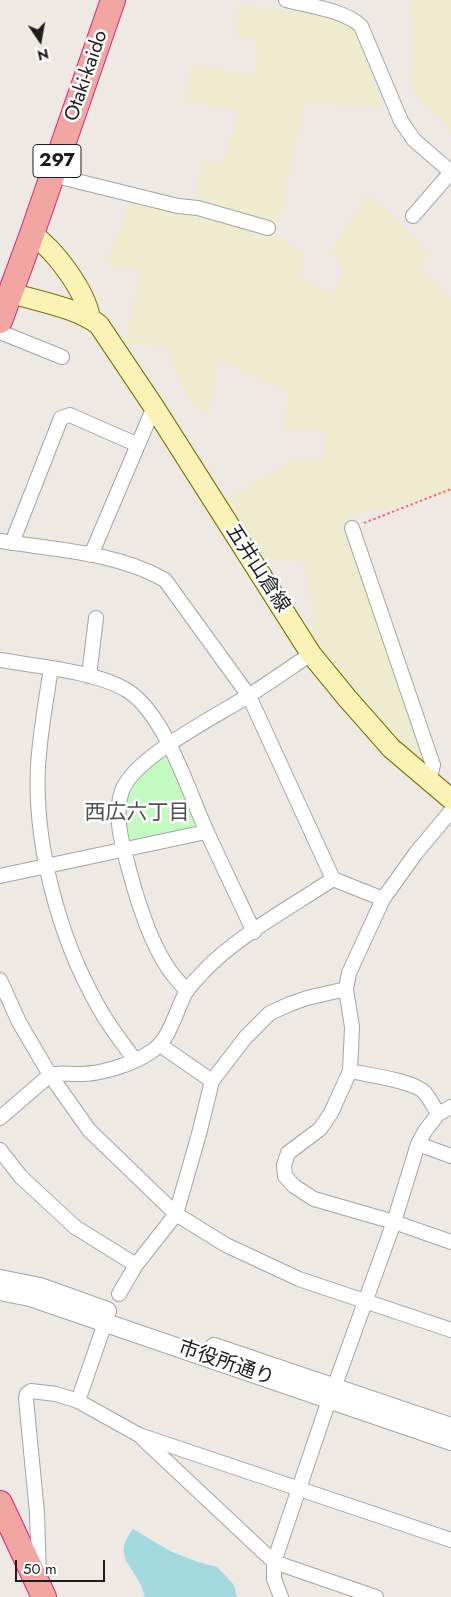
<!DOCTYPE html>
<html>
<head>
<meta charset="utf-8">
<style>
	body { margin:0 }
	#map { position:relative; width:451px; height:1597px; overflow:hidden; background:#efe9e3; font-family:Jost,sans-serif }
	canvas { display:block }
	.north { position:absolute; left:15px; top:15px; width:50px; height:50px; -webkit-text-stroke:4px #fff; paint-order:stroke; rotate:168deg; font-size:14px; font-weight:700; line-height:20px; text-align:center; color:#1d1d1d }
	.north::after { content:''; display:block; margin:auto; width:18px; height:22px; background:#1d1d1d; clip-path:polygon(50% 0,100% 100%,50% 72%,0 100%) }
	.scale { position:absolute; left:15px; top:1560px; width:90px; height:22px; box-sizing:border-box; border:2px solid #1d1d1d; border-top:0; padding-left:6px; font-size:15px; line-height:18px; white-space:nowrap; color:#1d1d1d; -webkit-text-stroke:4px #fff; paint-order:stroke }
</style>
</head>
<body>
<div id="map">
<canvas width="451" height="1597"></canvas>
<div class="north">N</div>
<div class="scale">50 m</div>
</div>
<script>
const ctx = document.querySelector('canvas').getContext('2d');
ctx.lineJoin = 'round';
function paint(path, color) { ctx.fillStyle = color; ctx.fill(path, 'evenodd'); }
function trace(path, color, width, dash) { ctx.strokeStyle = color; ctx.lineWidth = width; ctx.lineCap = dash ? 'butt' : 'round'; ctx.setLineDash(dash || []); ctx.stroke(path); }
function drawText(font, color, halo, rows, align = 'center') {
  ctx.font = font + ' Jost,"Noto Sans JP",sans-serif'; ctx.lineWidth = 5; ctx.setLineDash([]); ctx.textBaseline = 'middle'; ctx.strokeStyle = halo; ctx.fillStyle = color; for (const [text, x, y, turn = 0] of rows) {
    ctx.save(); ctx.translate(x, y); ctx.rotate((+turn || 0) * Math.PI / 180); ctx.textAlign = isNaN(turn) ? turn : align; if (halo) ctx.strokeText(text, 0, 0); ctx.fillText(text, 0, 0); ctx.restore();
  }
}
paint(new Path2D(`
	M 410,0 L 451,0 L 451,132 L 411,88 L 414,34 Z
	M 239,5 L 350,16 L 383,107 L 305,104 L 275,236 L 307,254 L 299,277 L 333,296 L 344,271 L 331,252 L 367,194 L 429,252 L 421,268 L 451,297 L 451,494 L 349,515 L 425,767 L 345,715 L 311,643 L 313,610 L 304,562 L 265,558 L 226,499 L 295,459 L 322,459 L 327,431 L 283,430 L 290,393 L 219,361 L 208,414 L 192,406 L 164,346 L 125,344 L 140,271 L 106,264 L 131,200 L 194,214 L 201,160 L 222,165 L 239,112 L 185,100 L 192,66 L 257,75 L 257,40 L 237,36 Z`), '#eeebce');
paint(new Path2D(`
	M 159,758 L 167,758 L 196,823 L 192,827 L 136,842 L 128,838 L 123,824 L 127,800 L 140,775 Z`), '#c3fabf');
paint(new Path2D(`
	M 133,1529 L 170,1551 L 198,1562 L 217,1567 L 234,1585 L 237,1597 L 145,1597 C 143,1592 142,1586 139,1582 C 128,1560 114,1554 133,1529 Z`), '#a2d9dd');
const minor = new Path2D(`
	M 286,0 C 309,6 344,10 361,26 L 401,121 L 414,140 L 451,172
	M 52,175 L 178,206 L 198,208 L 268,228
	M 413,216 L 451,172
	M 0,332 L 62,357
	M 352,528 L 433,765 L 429,780
	M 0,541 C 55,550 116,552 165,580 L 249,696 L 333,879 L 383,899
	M 12,543 L 61,418 L 70,415 L 138,445
	M 91,555 L 154,407
	M 0,660 C 36,666 99,672 128,691 C 166,716 188,791 207,832 C 222,865 238,898 254,932
	M 51,668 C 46,701 40,733 38,766 C 34,844 59,938 98,1006 C 108,1025 122,1042 134,1059
	M 89,676 L 96,618
	M 451,811 L 416,853 L 383,899 L 349,973 L 346,989 L 352,1027 L 350,1071 L 331,1113 L 320,1129 L 288,1153 L 284,1165 L 285,1176 L 294,1186 L 314,1199 L 394,1222 L 451,1242
	M 0,876 L 206,832
	M 0,980 L 19,1022 L 50,1075 L 89,1130 L 176,1214 L 226,1245 L 299,1279 L 451,1330
	M 187,991 C 180,983 173,976 168,968 C 150,941 138,903 130,873 C 123,847 113,817 122,791 C 134,757 217,716 248,696 C 269,683 290,668 311,654
	M 160,1045 L 212,1081
	M 350,1071 C 367,1075 414,1080 425,1093 C 430,1099 434,1107 438,1114
	M 0,1118 L 50,1075 C 59,1072 67,1074 77,1074 C 99,1075 134,1064 152,1051 C 171,1038 175,1012 186,992 C 190,985 198,978 203,972 C 237,936 291,907 333,879
	M 418,1144 L 451,1156
	M 0,1150 L 21,1177 L 75,1227 L 136,1265
	M 119,1294 L 136,1265 L 176,1214 L 199,1134 L 212,1081 L 245,1038 L 270,1013 L 290,1004 L 307,998 L 346,989
	M 334,1388 L 394,1222 L 418,1144 L 425,1131 L 438,1114 L 451,1107
	M 78,1401 L 105,1323
	M 143,1439 L 274,1562 L 376,1597
	M 39,1575 L 37,1513 L 26,1399 L 27,1394 L 31,1391 L 56,1394 L 78,1401 L 139,1435 L 451,1540
	M 281,1597 L 274,1579 L 274,1562 L 329,1400`);
const tertiary = new Path2D(`
	M 0,1279 L 40,1287 L 107,1311
	M 0,1291 L 30,1297 L 451,1441
	M 214,1347 L 451,1427`);
const secondary = new Path2D(`
	M 32,234 C 55,250 85,290 90,318
	M 11,293 C 37,301 78,308 99,325 L 154,407 L 311,654 L 347,698 L 391,748 L 451,799`);
const trunk = new Path2D(`
	M 0,321 L 32,234 L 113,0
	M 0,1503 L 44,1597`);
trace(minor, '#a4a4a4', 16);
trace(tertiary, '#a4a4a4', 20);
trace(secondary, '#757003', 22);
trace(trunk, '#db227d', 26);
trace(new Path2D(`
	M 364,523 L 451,489`), '#fb676e', 2, [2.5, 2.5]);
trace(minor, '#fff', 14);
trace(tertiary, '#fff', 18);
trace(secondary, '#faf3b5', 20);
trace(trunk, '#f2a6a2', 24);
for (const [x, y, w] of [
	[57,161,48]
]) { const box = new Path2D(); box.roundRect(x - w / 2, y - 16.5, w, 33, 4); ctx.fillStyle = '#fff'; ctx.fill(box); trace(box, '#1d1d1d', 1); }
drawText('bold 19px', '#1d1d1d', null, [
	["297",57,161]
]);
drawText('20px', '#1d1d1d', '#fff', [
	["Otaki-kaido",87,76,-71],
	["五井山倉線",257,569,57],
	["市役所通り",226,1364,19]
]);
drawText('21px', '#505050', '#fff', [
	["西広六丁目",137,814]
]);
</script>
</body>
</html>
